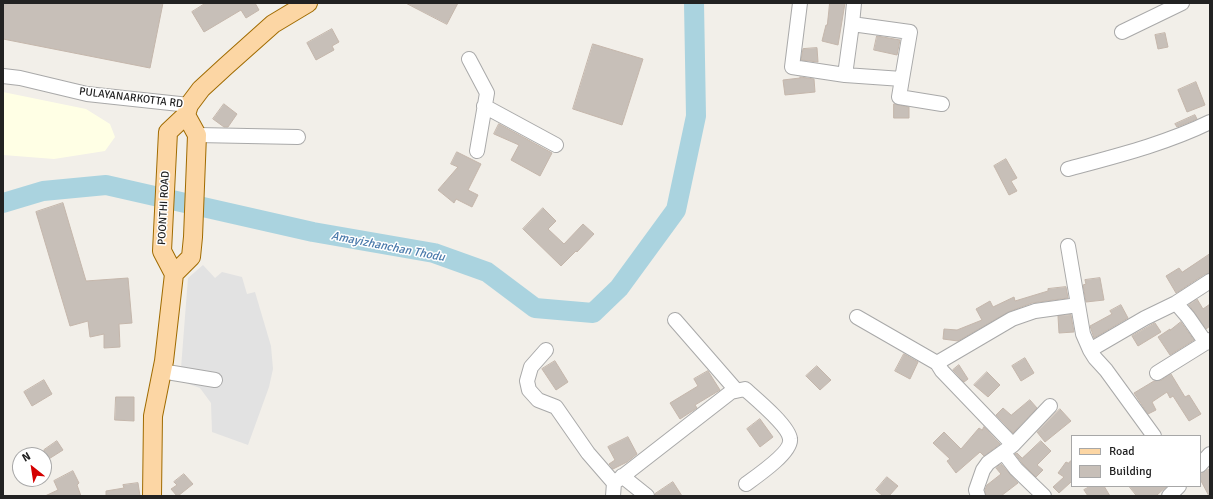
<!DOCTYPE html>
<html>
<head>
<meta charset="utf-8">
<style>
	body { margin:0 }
	#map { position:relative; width:1213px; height:499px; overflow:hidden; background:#f2efe9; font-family:Signika,sans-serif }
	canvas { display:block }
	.frame { position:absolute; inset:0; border:4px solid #222; pointer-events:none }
	.legend { position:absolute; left:1071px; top:435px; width:130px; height:52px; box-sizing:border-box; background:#fff; border:1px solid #a7a7a7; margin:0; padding:5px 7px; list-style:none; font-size:12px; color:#222 }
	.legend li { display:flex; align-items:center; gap:8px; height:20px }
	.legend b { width:20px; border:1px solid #a7a7a7 }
	.north { position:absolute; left:12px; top:447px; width:40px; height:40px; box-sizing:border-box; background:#fff; border:1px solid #a7a7a7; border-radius:50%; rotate:330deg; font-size:11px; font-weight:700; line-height:16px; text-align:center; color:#222 }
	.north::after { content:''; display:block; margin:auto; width:14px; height:18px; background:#d40000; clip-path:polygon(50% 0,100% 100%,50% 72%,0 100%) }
</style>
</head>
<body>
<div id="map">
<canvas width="1213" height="499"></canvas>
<div class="frame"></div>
<ul class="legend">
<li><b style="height:5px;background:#fcd6a4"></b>Road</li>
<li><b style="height:11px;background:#c7bfb8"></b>Building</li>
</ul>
<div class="north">N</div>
</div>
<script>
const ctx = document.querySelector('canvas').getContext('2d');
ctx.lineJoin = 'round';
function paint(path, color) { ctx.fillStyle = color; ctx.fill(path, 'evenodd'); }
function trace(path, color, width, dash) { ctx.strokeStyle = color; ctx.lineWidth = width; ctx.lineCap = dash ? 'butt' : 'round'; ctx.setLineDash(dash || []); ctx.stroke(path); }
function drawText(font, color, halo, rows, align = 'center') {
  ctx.font = font + ' Signika,sans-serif'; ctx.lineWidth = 3; ctx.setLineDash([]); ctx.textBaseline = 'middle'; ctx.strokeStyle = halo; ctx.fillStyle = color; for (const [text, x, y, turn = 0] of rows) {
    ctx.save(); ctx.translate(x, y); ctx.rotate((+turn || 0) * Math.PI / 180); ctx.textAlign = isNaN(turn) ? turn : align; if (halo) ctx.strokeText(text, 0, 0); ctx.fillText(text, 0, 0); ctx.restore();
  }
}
paint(new Path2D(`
	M 3,92 L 86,109 L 110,124 L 115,137 L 105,151 L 54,159 L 3,155 Z`), '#ffffe5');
paint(new Path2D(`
	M 203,265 L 215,278 L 222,272 L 242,277 L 247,294 L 255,292 L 271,346 L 273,369 L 269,387 L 248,445 L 212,432 L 211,403 L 200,388 L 180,381 L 188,278 Z`), '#e2e2e2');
trace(new Path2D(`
	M 3,203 L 43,191 L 106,185 L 313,232 L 434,253 L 487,272 L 535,308 L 593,313 L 619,288 L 676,210 L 696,116 L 694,3`), '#aad3df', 20);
const building = new Path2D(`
	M 3,3 L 163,3 L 150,68 L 3,39 Z
	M 206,3 L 255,3 L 259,10 L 246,18 L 241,10 L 204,32 L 192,12 Z
	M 406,3 L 458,3 L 447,24 Z
	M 830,3 L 845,3 L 838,45 L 822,41 L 826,25 L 827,25 Z
	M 332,29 L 339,42 L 332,46 L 334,50 L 316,60 L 307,43 Z
	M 1165,33 L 1168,47 L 1158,49 L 1155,35 Z
	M 877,36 L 900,40 L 897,55 L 874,50 Z
	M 593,44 L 643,59 L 622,125 L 573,109 Z
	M 817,48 L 818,62 L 801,60 L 803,49 Z
	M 800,77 L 814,79 L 815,92 L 785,95 L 783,80 L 800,78 Z
	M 1196,82 L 1205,105 L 1187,112 L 1178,90 Z
	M 224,104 L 237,114 L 228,127 L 224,127 L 213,119 Z
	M 894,104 L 909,107 L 909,118 L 894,118 Z
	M 1195,115 L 1197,119 L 1177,127 L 1175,124 Z
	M 499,124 L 552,153 L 540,176 L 511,160 L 519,145 L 494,134 Z
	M 457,152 L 481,164 L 468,190 L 478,195 L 472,207 L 456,199 L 454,203 L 438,190 L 458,167 L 451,164 Z
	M 1006,159 L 1017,178 L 1011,181 L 1017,191 L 1009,195 L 994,166 Z
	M 63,203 L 86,281 L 128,278 L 132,323 L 119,324 L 120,347 L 104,348 L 104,334 L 90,337 L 88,321 L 70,326 L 36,212 Z
	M 543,208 L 556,221 L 548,229 L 564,244 L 583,224 L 594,234 L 577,252 L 576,251 L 561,266 L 523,229 Z
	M 1210,254 L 1210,273 L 1205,274 L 1176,293 L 1166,276 L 1179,268 L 1182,272 Z
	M 1100,278 L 1104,300 L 1086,302 L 1083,285 L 1086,284 L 1085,280 Z
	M 1066,287 L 1068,298 L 1032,303 L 1008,312 L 958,341 L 943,339 L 944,329 L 957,330 L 982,320 L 976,309 L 990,301 L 993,307 L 1014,297 L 1015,301 L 1048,291 L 1048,289 Z
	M 1197,299 L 1203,309 L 1210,304 L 1210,326 L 1206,329 L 1189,305 Z
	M 1121,305 L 1128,318 L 1094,338 L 1090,326 L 1112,314 L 1110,311 Z
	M 1071,315 L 1074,332 L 1059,333 L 1058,316 Z
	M 1181,322 L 1194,340 L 1170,355 L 1158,337 L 1170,329 L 1170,330 Z
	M 1155,323 L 1161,332 L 1138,346 L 1132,336 Z
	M 904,354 L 918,362 L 910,379 L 895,371 Z
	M 1025,358 L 1034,373 L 1021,381 L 1012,366 Z
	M 555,361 L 568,382 L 556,390 L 542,369 Z
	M 959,365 L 968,379 L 964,382 L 953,370 Z
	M 817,366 L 831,380 L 820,390 L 806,376 Z
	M 708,371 L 720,390 L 695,405 L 697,408 L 680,419 L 670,403 L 698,386 L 694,379 Z
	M 987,372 L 1000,385 L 988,397 L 974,385 Z
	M 1171,374 L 1185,397 L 1189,395 L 1201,414 L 1189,421 L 1173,396 L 1170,398 L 1167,392 L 1152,402 L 1156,410 L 1148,414 L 1134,393 L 1154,381 L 1161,380 Z
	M 44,380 L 52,394 L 32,406 L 24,392 Z
	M 116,397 L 134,397 L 134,421 L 115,420 Z
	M 1030,400 L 1037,408 L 1013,433 L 996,415 L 1003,408 L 1011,415 Z
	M 1060,409 L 1071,421 L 1045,442 L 1037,432 Z
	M 760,419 L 773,437 L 760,447 L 747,429 Z
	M 984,427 L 1000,444 L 984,456 L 980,452 L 956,473 L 947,461 L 950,459 L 933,443 L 944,432 L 961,449 L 979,428 L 982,430 Z
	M 628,437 L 637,454 L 627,462 L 613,469 L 609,464 L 615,460 L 608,447 Z
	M 57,441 L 63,450 L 44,462 L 44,450 Z
	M 1041,441 L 1051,451 L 1037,465 L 1043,470 L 1036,477 L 1022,463 L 1015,454 L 1017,453 L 1022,458 Z
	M 1072,460 L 1072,483 L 1071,482 L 1059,493 L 1053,487 L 1064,477 L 1058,473 L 1066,462 L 1068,463 Z
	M 1001,464 L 1018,483 L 1001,496 L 986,496 L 985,490 L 987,485 L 1001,474 L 996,468 Z
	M 1210,469 L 1210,496 L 1209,496 L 1200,479 L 1200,474 Z
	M 73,471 L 79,483 L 77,485 L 81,496 L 45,496 L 58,490 L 54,481 Z
	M 184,474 L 193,484 L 178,496 L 177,496 L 171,489 L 177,485 L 174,482 Z
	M 887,477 L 898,486 L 889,496 L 883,496 L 876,490 Z
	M 673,482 L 682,496 L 655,496 L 655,494 Z
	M 138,483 L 140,496 L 106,496 L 106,491 L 124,488 L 123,485 Z
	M 1091,486 L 1104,486 L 1110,496 L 1088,496 L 1084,490 Z
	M 1129,486 L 1167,486 L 1156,496 L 1137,496 Z`);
paint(building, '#c7bfb8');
trace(building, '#c4b6ab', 1);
const minor = new Path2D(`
	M 800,3 L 792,67 L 845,75 L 902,79 L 910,32 L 852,24 L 845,75
	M 852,24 L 854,3
	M 1122,32 L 1182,3
	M 469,59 L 487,93 L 477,151
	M 3,76 L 20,78 L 87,94 L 189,105
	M 902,79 L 899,97 L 942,104
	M 484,106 L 556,145
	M 197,135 L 298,137
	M 1068,169 C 1116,156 1165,144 1210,122
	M 1068,246 L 1083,334 L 1090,350 L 1095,358 L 1106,370 L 1154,436
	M 1176,303 L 1188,317 L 1206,343
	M 857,317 L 937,363 L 942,371 L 1013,445
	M 675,320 L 736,390
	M 546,350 L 531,367 L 527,381 L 529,390 L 538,400 L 556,407 L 588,453 L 614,483 L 613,496
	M 1090,350 L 1145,318 L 1176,303 L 1210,281
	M 937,363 L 1012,319 L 1035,311 L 1078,305
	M 161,371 L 215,380
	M 1157,373 L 1210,340
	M 1003,452 L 1016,469 L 1044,496
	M 1200,465 L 1210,454
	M 622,476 L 647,496
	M 614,483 L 731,392 L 745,389 C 755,398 789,426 790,439 C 792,452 757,476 746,484
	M 978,496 L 976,490 L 983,470 L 988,463 L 1013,445 L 1050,406
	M 1169,496 L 1179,486`);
const major = new Path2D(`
	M 174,274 L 191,257 L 193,237 L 197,135 L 186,115
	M 152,496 L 153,416 L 164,361 L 174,274 L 162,251 L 168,132 L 186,115 L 189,105 L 201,89 L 226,66 L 273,24 L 308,3`);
trace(minor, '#a9a9a9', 16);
trace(major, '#a06b00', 20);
trace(minor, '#fff', 14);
trace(major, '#fcd6a4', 18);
drawText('11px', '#222', '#fff', [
	["PULAYANARKOTTA RD",131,98,7],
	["POONTHI ROAD",164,208,-87]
]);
drawText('italic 12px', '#4a7aab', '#fff', [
	["Amayizhanchan Thodu",388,247,11]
]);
</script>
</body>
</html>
